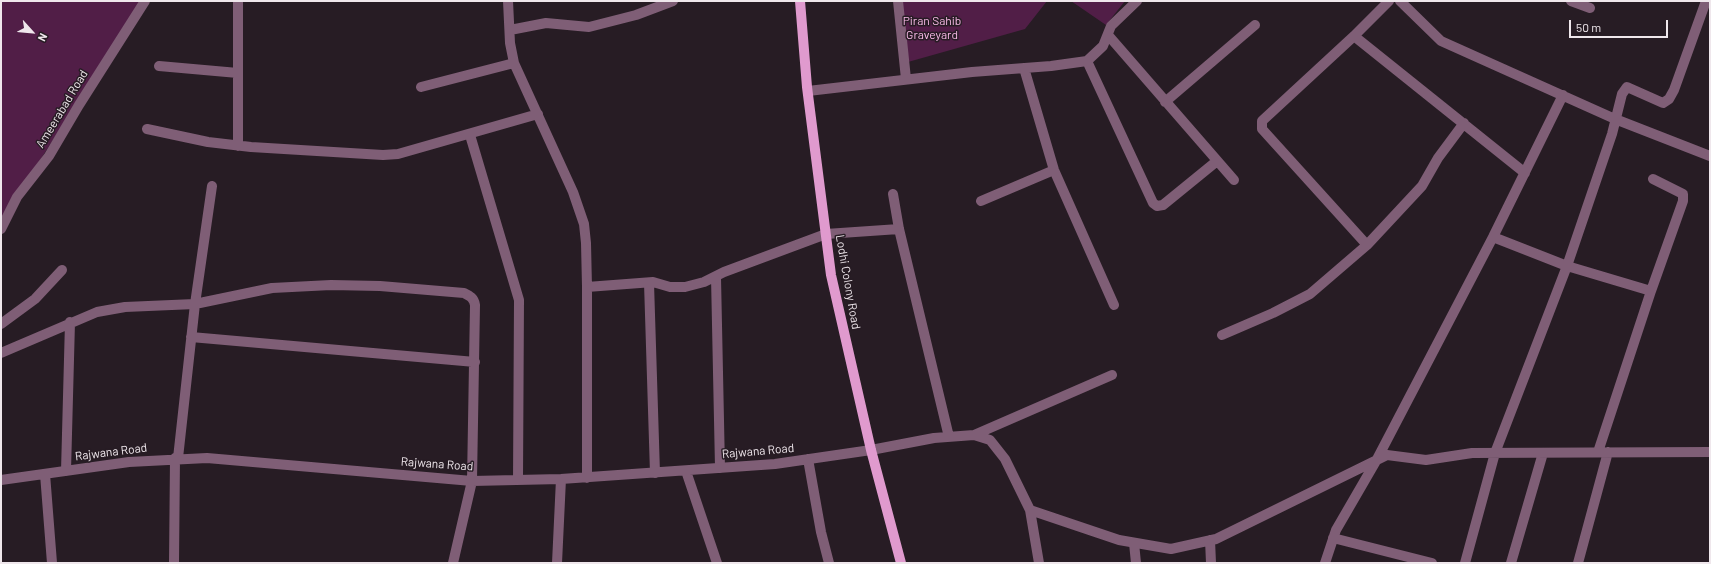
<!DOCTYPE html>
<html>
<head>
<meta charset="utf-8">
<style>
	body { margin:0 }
	#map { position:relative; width:1711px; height:564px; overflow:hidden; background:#271c24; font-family:Barlow,sans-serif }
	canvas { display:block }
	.frame { position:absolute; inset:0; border:2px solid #efe7ec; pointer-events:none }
	.north { position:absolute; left:12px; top:12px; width:40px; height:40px; -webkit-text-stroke:3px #271c24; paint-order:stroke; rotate:117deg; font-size:11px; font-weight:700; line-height:16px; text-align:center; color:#efe7ec }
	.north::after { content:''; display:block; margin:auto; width:14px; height:18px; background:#efe7ec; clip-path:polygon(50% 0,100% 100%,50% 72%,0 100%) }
	.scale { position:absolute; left:1569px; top:20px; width:99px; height:18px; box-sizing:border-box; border:2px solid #efe7ec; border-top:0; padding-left:5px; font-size:12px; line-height:14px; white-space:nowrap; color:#efe7ec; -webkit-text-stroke:3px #271c24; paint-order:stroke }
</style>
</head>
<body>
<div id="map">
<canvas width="1711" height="564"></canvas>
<div class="frame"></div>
<div class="north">N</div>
<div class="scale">50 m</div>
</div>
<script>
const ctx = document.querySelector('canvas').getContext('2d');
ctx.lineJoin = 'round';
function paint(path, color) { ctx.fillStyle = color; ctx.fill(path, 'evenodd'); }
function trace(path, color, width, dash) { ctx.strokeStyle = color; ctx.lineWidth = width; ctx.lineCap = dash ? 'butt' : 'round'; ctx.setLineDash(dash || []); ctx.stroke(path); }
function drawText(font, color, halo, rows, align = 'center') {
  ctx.font = font + ' Barlow,sans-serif'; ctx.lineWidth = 3; ctx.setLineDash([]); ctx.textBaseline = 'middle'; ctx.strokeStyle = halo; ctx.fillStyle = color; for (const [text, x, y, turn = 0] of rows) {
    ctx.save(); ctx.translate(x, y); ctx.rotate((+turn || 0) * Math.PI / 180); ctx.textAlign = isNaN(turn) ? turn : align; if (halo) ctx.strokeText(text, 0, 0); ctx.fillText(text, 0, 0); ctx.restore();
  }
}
paint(new Path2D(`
	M 1,1 L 142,1 L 1,221 Z
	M 902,1 L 1047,1 L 1025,29 L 908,62 Z
	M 1071,1 L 1125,1 L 1106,25 Z`), '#511e47');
trace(new Path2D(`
	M 238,1 L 238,146
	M 508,1 L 510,43 L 514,63 L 573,192 L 584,224 L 586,243 L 587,287 L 587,478
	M 898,1 L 906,79
	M 1400,1 L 1441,41 L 1615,119 L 1710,156
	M 1571,1 L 1590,8
	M 510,30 L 546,23 L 589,27 L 636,15 L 673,1
	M 1108,35 L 1234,180
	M 1354,36 L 1525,173
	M 1087,61 L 1153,203 L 1157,206 L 1163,205 L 1217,161
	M 159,66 L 238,73
	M 1024,68 L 1054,170 L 1114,305
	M 421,87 L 514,63
	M 808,91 L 972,72 L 1051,66 L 1087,61 L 1103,46 L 1111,26 L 1137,1
	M 1165,102 L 1255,25
	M 147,129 L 208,142 L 251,147 L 383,155 L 398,154 L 538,114
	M 470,135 L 519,300 L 518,480
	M 893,194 L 899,229 L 949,437
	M 981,201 L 1054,170
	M 1,229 L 17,197 L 49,156 L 79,105 L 145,1
	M 1493,237 L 1567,266 L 1651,291
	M 1367,245 L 1262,129 L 1262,121 L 1354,36 L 1389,1
	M 716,277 L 720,468
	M 649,283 L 655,473
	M 587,287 L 653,282 L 670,287 L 685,287 L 704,282 L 724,272 L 826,234 L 899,229
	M 1,324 L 35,299 L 62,270
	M 1222,335 L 1273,313 L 1310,294 L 1367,245 L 1422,186 L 1438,158 L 1464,123
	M 191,337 L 475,362
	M 1,353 L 97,312 L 125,307 L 195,304 L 272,288 L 331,285 L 380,286 L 464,293 C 470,296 474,298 475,305 L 472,481 L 453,563
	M 974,435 L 1112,375
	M 1598,452 L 1651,291 L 1683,201 L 1683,194 L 1653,179
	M 178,458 L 195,304 L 212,186
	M 808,459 L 821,532 L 829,563
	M 66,471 L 70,322
	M 686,471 L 717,563
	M 45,474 L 52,563
	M 1,480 L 129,462 L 207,458 L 472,481 L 561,479 L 775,464 L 871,450 L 934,438 L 974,435 L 990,440 L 1005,459 L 1030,510 L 1119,540 L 1171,549 L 1216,539 L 1387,455 L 1426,460 L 1472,453 L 1710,452
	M 1030,510 L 1039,563
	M 1333,538 L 1432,563
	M 1210,540 L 1211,563
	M 1134,543 L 1136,563
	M 174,563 L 175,458
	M 557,563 L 561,479
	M 1325,563 L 1336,530 L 1376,461 L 1493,237 L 1563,95
	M 1465,563 L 1495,453 L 1567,266 L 1612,134 L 1622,94 L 1627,87 L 1663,103 L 1669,99 L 1674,90 L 1706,1
	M 1511,563 L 1543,453
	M 1578,563 L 1608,452`), '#7f5e76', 10);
trace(new Path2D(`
	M 800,1 L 807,87 L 831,275 L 871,450 L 901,563`), '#e09ace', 10);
drawText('12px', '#f9bae8', '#271c24', [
	["Piran Sahib",932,21],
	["Graveyard",932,35]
]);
drawText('12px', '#efe7ec', '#271c24', [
	["Ameerabad Road",62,109,-59],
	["Lodhi Colony Road",848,282,80],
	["Rajwana Road",758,451,-5],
	["Rajwana Road",111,452,-7],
	["Rajwana Road",437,464,4]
]);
</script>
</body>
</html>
